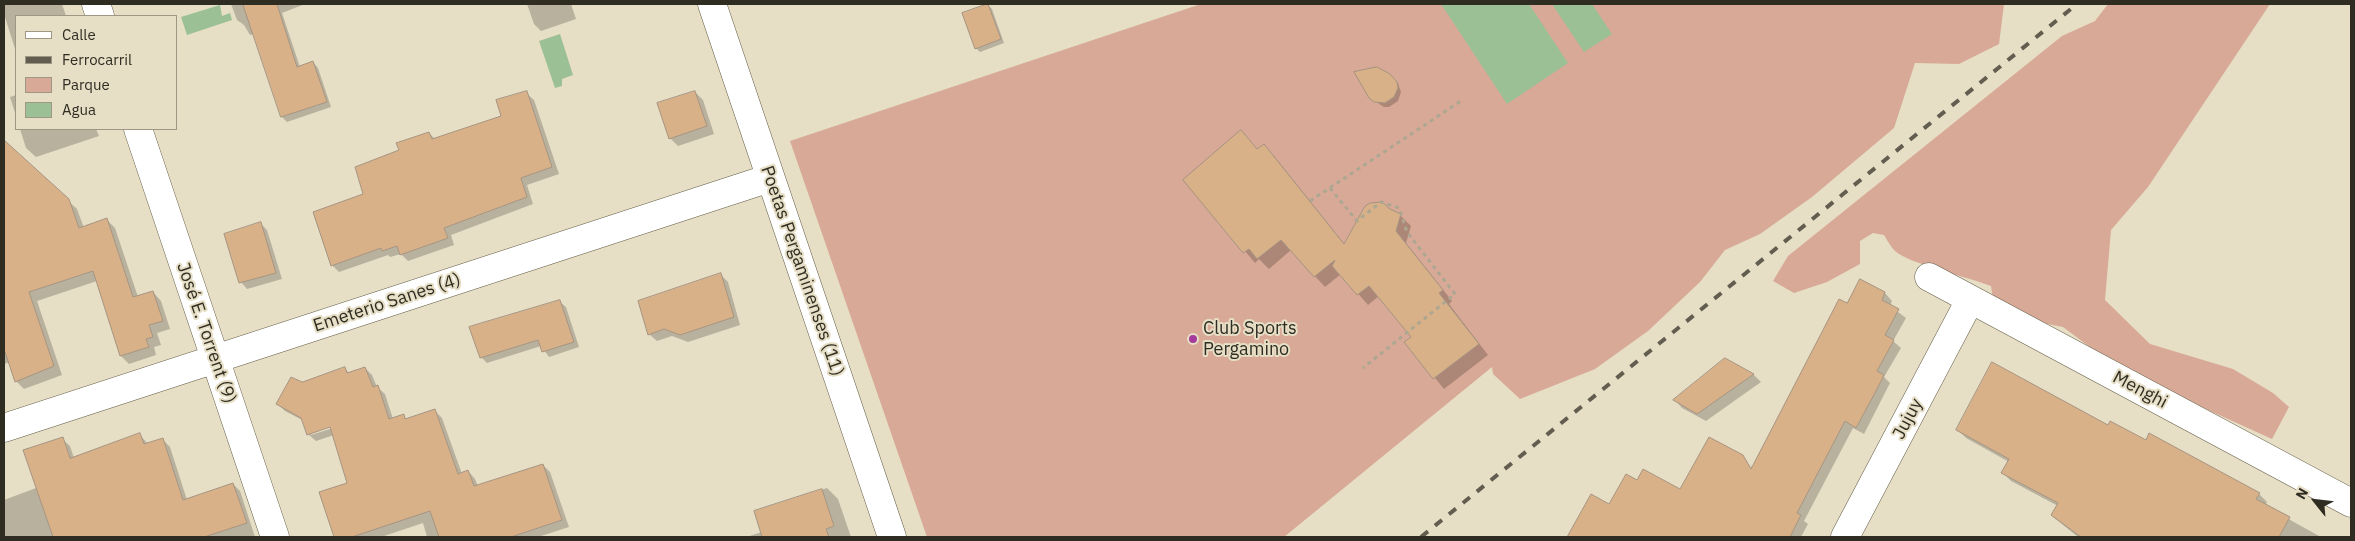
<!DOCTYPE html>
<html>
<head>
<meta charset="utf-8">
<style>
	body { margin:0 }
	#map { position:relative; width:2355px; height:541px; overflow:hidden; background:#e6dec5; font-family:"IBM Plex Sans",sans-serif }
	canvas { display:block }
	.frame { position:absolute; inset:0; border:5px solid #2f2c22; pointer-events:none }
	.legend { position:absolute; left:15px; top:15px; width:162px; height:115px; box-sizing:border-box; background:#e6dec5; border:1px solid #9d9784; margin:0; padding:6px 9px; list-style:none; font-size:15px; color:#2f2c22 }
	.legend li { display:flex; align-items:center; gap:10px; height:25px }
	.legend b { width:25px; border:1px solid #9d9784 }
	.north { position:absolute; left:2290px; top:476px; width:50px; height:50px; -webkit-text-stroke:4px #e6dec5; paint-order:stroke; rotate:299deg; font-size:14px; font-weight:700; line-height:20px; text-align:center; color:#2f2c22 }
	.north::after { content:''; display:block; margin:auto; width:18px; height:22px; background:#2f2c22; clip-path:polygon(50% 0,100% 100%,50% 72%,0 100%) }
</style>
</head>
<body>
<div id="map">
<canvas width="2355" height="541"></canvas>
<div class="frame"></div>
<ul class="legend">
<li><b style="height:6px;background:#fff"></b>Calle</li>
<li><b style="height:6px;background:#625d4f"></b>Ferrocarril</li>
<li><b style="height:14px;background:#d8a996"></b>Parque</li>
<li><b style="height:14px;background:#9cc096"></b>Agua</li>
</ul>
<div class="north">N</div>
</div>
<script>
const ctx = document.querySelector('canvas').getContext('2d');
ctx.lineJoin = 'round';
function paint(path, color) { ctx.fillStyle = color; ctx.fill(path, 'evenodd'); }
function trace(path, color, width, dash) { ctx.strokeStyle = color; ctx.lineWidth = width; ctx.lineCap = dash ? 'butt' : 'round'; ctx.setLineDash(dash || []); ctx.stroke(path); }
function drawText(font, color, halo, rows, align = 'center') {
  ctx.font = font + ' "IBM Plex Sans",sans-serif'; ctx.lineWidth = 4; ctx.setLineDash([]); ctx.textBaseline = 'middle'; ctx.strokeStyle = halo; ctx.fillStyle = color; for (const [text, x, y, turn = 0] of rows) {
    ctx.save(); ctx.translate(x, y); ctx.rotate((+turn || 0) * Math.PI / 180); ctx.textAlign = isNaN(turn) ? turn : align; if (halo) ctx.strokeText(text, 0, 0); ctx.fillText(text, 0, 0); ctx.restore();
  }
}
paint(new Path2D(`
	M 1201,4 L 2004,4 L 1999,44 L 1959,64 L 1915,63 L 1894,128 L 1812,197 L 1760,234 L 1725,250 L 1700,282 L 1648,331 L 1595,369 L 1520,399 L 1493,374 L 1492,367 L 1284,537 L 927,537 L 790,141 Z
	M 2108,4 L 2270,4 L 2148,187 L 2111,230 L 2105,300 L 2150,344 L 2233,369 L 2273,393 L 2289,407 L 2272,439 L 2122,371 L 2063,327 L 2027,320 L 1993,299 L 1991,286 C 1971,278 1907,263 1895,251 C 1891,247 1887,240 1884,235 L 1873,233 L 1860,241 L 1860,264 L 1827,282 L 1794,293 L 1773,281 L 1788,256 L 2062,36 L 2095,21 Z`), '#d8a996');
paint(new Path2D(`
	M 1441,4 L 1529,4 L 1568,63 L 1507,104 Z
	M 1552,4 L 1592,4 L 1612,34 L 1584,52 Z
	M 220,5 L 222,16 L 230,13 L 232,20 L 187,35 L 181,17 Z
	M 560,34 L 573,75 L 562,79 L 562,86 L 555,88 L 539,41 Z`), '#9cc096');
paint(new Path2D(`
	M 4,4 L 62,4 L 66,16 L 16,16 L 16,52 L 4,14 Z
	M 231,4 L 305,4 L 282,13 L 300,67 L 313,62 L 318,68 L 331,107 L 287,122 L 282,117 L 254,34 L 250,35 L 244,25 L 237,20 Z
	M 527,4 L 571,4 L 576,19 L 541,31 L 534,24 Z
	M 988,5 L 992,9 L 1004,43 L 980,52 L 976,48 Z
	M 1394,79 L 1398,83 L 1401,92 L 1398,101 L 1389,107 L 1384,107 L 1370,98 Z
	M 695,92 L 703,100 L 714,134 L 678,146 L 670,138 Z
	M 526,93 L 534,100 L 559,174 L 527,185 L 533,204 L 451,235 L 454,245 L 408,261 L 401,254 L 390,257 L 388,255 L 339,272 L 332,265 L 365,195 L 400,151 L 429,133 L 435,139 L 503,117 Z
	M 16,95 L 16,116 L 10,97 Z
	M 20,129 L 96,129 L 99,136 L 36,157 L 26,148 Z
	M 1241,132 L 1258,150 L 1264,146 L 1274,156 L 1345,245 L 1389,210 L 1400,215 L 1411,226 L 1406,243 L 1452,301 L 1449,304 L 1488,355 L 1444,389 L 1406,342 L 1413,337 L 1379,296 L 1368,305 L 1341,274 L 1325,287 L 1291,250 L 1269,269 L 1259,259 L 1255,263 L 1185,180 Z
	M 16,153 L 77,209 L 84,228 L 107,220 L 115,228 L 138,297 L 153,292 L 161,301 L 170,329 L 157,333 L 161,345 L 154,347 L 156,355 L 129,364 L 121,356 L 97,281 L 37,301 L 62,375 L 24,389 L 16,381 L 10,362 L 4,364 L 4,157 Z
	M 260,223 L 267,230 L 282,279 L 247,289 L 241,282 Z
	M 720,274 L 728,282 L 740,325 L 688,342 L 672,336 L 657,341 L 649,334 Z
	M 1860,280 L 1885,293 L 1892,301 L 1890,306 L 1906,318 L 1893,341 L 1901,348 L 1884,377 L 1890,383 L 1864,434 L 1853,428 L 1804,521 L 1808,524 L 1801,537 L 1568,537 L 1592,496 L 1610,506 L 1638,481 L 1680,491 L 1742,456 L 1753,475 L 1756,474 L 1749,463 L 1753,468 Z
	M 560,302 L 566,307 L 579,347 L 549,357 L 541,346 L 487,363 L 481,357 Z
	M 1725,360 L 1754,375 L 1761,382 L 1706,421 L 1682,408 L 1675,400 Z
	M 365,368 L 372,375 L 377,387 L 385,394 L 393,419 L 403,416 L 407,420 L 434,410 L 442,418 L 462,474 L 468,471 L 475,479 L 478,486 L 543,465 L 550,472 L 569,527 L 538,537 L 427,537 L 423,523 L 381,537 L 335,537 L 320,493 L 348,484 L 334,435 L 316,441 L 308,434 L 304,421 L 285,411 L 278,404 L 302,383 L 345,369 L 349,373 ZM 335,424 L 336,427 L 311,435 L 311,432 Z
	M 2109,427 L 2146,442 L 2259,494 L 2267,502 L 2265,506 L 2321,537 L 2078,537 L 2052,516 L 2058,506 L 2011,481 L 2003,473 L 2009,462 L 1966,438 L 1958,430 Z
	M 140,435 L 148,444 L 162,439 L 170,447 L 187,500 L 233,484 L 240,491 L 255,537 L 4,537 L 4,500 L 36,488 L 62,439 L 70,446 L 74,458 Z
	M 827,488 L 838,499 L 851,537 L 746,537 L 762,532 L 756,511 Z`), '#0003');
const building = new Path2D(`
	M 243,4 L 277,4 L 297,67 L 313,61 L 327,102 L 281,117 Z
	M 988,4 L 1001,39 L 975,49 L 962,13 Z
	M 1377,67 L 1390,74 L 1397,82 L 1398,88 L 1394,97 L 1385,103 L 1374,102 L 1369,98 L 1354,72 Z
	M 527,91 L 552,167 L 521,178 L 527,197 L 444,228 L 448,238 L 400,255 L 397,246 L 382,251 L 381,248 L 331,266 L 313,212 L 363,194 L 355,167 L 399,150 L 396,143 L 429,132 L 432,139 L 501,116 L 496,100 Z
	M 695,91 L 707,126 L 669,139 L 657,103 Z
	M 1241,130 L 1257,149 L 1264,144 L 1344,244 L 1365,206 L 1370,203 L 1382,202 L 1390,209 L 1401,214 L 1396,231 L 1443,290 L 1439,293 L 1479,344 L 1433,379 L 1404,342 L 1411,337 L 1369,286 L 1357,295 L 1332,266 L 1335,260 L 1314,277 L 1281,240 L 1257,259 L 1249,249 L 1243,253 L 1183,180 Z
	M 4,140 L 69,199 L 79,228 L 107,218 L 133,297 L 153,291 L 163,321 L 149,325 L 153,337 L 146,339 L 149,347 L 120,356 L 93,271 L 29,292 L 54,366 L 15,382 L 4,349 Z
	M 261,222 L 276,273 L 239,283 L 224,234 Z
	M 721,273 L 734,317 L 680,335 L 664,329 L 648,335 L 638,301 Z
	M 1860,279 L 1885,292 L 1882,300 L 1899,309 L 1885,335 L 1894,340 L 1877,371 L 1884,375 L 1876,391 L 1856,428 L 1845,421 L 1797,513 L 1801,515 L 1790,537 L 1567,537 L 1591,494 L 1609,504 L 1626,474 L 1637,480 L 1643,469 L 1680,489 L 1709,437 L 1743,455 L 1751,469 L 1839,299 L 1847,303 Z
	M 560,300 L 574,342 L 542,352 L 538,340 L 480,358 L 469,327 Z
	M 1725,358 L 1754,374 L 1697,414 L 1673,400 Z
	M 1992,362 L 2108,425 L 2110,421 L 2146,440 L 2149,433 L 2260,493 L 2256,499 L 2290,517 L 2279,537 L 2081,537 L 2051,515 L 2058,503 L 2001,473 L 2009,459 L 1956,430 Z
	M 345,367 L 347,373 L 365,367 L 373,387 L 378,385 L 389,419 L 404,414 L 405,419 L 435,409 L 458,474 L 468,470 L 474,486 L 543,464 L 562,520 L 511,537 L 439,537 L 430,511 L 352,537 L 334,537 L 319,492 L 347,483 L 330,427 L 307,435 L 301,418 L 276,404 L 291,377 L 302,382 Z
	M 140,433 L 144,444 L 163,438 L 183,500 L 233,483 L 247,523 L 204,537 L 53,537 L 23,450 L 63,437 L 70,458 Z
	M 822,489 L 834,526 L 826,529 L 829,537 L 762,537 L 754,511 Z`);
paint(building, '#d8b188');
trace(building, '#a69482', 1);
const minor = new Path2D(`
	M 96,4 L 100,16
	M 712,4 L 892,537
	M 138,129 L 275,537
	M 1929,277 L 2351,503
	M 4,428 L 770,178
	M 1845,537 L 1970,300`);
trace(minor, '#635d47', 29);
trace(new Path2D(`
	M 1330,188 L 1357,221 L 1381,202 L 1399,208 L 1407,232 L 1455,294 L 1363,368
	M 1310,201 L 1461,101`), '#ada792', 3, [4, 4]);
trace(minor, '#fff', 28);
trace(new Path2D(`
	M 1421,537 L 2077,4`), '#625d4f', 4, [9, 9]);
for (const [x, y, r, color] of [
	[1193,339,5,"#a43b9c"]
]) { const dot = new Path2D(); dot.arc(x, y, r, 0, 2 * Math.PI); ctx.fillStyle = color; ctx.fill(dot); trace(dot, '#e6dec5', 2); }
drawText('18px', '#2f2c22', '#e6dec5', [
	["Poetas Pergaminenses (11)",802,271,71],
	["Emeterio Sanes (4)",387,303,-18],
	["José E. Torrent (9)",206,333,71],
	["Menghi",2140,390,28],
	["Jujuy",1908,419,-62]
]);
drawText('18px', '#2f2c22', '#e6dec5', [
	["Club Sports",1203,329],
	["Pergamino",1203,350]
], 'left');
</script>
</body>
</html>
